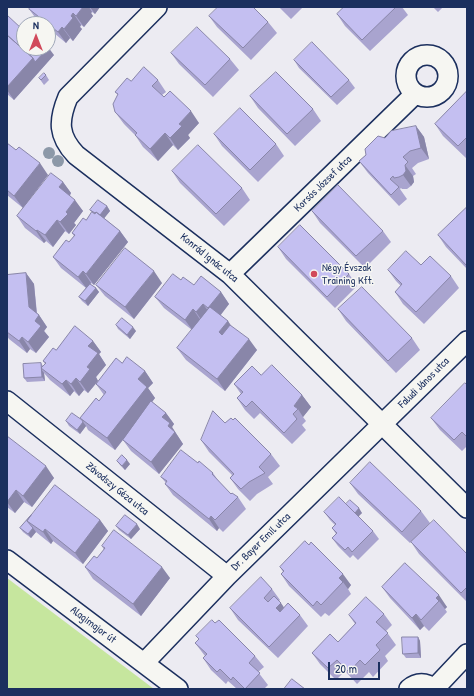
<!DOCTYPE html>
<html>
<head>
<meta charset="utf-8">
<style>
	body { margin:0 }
	#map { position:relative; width:474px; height:696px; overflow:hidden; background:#ecebf2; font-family:"Patrick Hand",sans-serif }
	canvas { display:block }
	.frame { position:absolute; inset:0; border:8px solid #1b2f5e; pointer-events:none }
	.north { position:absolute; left:16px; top:16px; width:40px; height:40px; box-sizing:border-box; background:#f6f6f2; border:1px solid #9ea6b7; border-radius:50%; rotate:0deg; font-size:11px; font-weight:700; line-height:16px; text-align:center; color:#1b2f5e }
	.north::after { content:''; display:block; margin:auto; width:14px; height:18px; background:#d1495b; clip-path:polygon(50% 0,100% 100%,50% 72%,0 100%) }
	.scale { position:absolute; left:328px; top:662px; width:52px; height:18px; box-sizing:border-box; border:2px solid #1b2f5e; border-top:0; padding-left:5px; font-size:12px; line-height:14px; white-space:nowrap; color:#1b2f5e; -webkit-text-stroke:3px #f6f6f2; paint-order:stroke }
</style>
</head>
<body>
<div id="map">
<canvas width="474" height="696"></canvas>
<div class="frame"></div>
<div class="north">N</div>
<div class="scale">20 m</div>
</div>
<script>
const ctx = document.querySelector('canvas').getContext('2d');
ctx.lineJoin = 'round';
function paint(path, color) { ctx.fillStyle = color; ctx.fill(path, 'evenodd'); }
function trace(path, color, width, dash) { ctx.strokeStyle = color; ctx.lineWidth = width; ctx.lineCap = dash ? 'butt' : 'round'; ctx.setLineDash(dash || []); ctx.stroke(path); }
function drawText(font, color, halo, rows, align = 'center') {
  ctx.font = font + ' "Patrick Hand",sans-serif'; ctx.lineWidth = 3; ctx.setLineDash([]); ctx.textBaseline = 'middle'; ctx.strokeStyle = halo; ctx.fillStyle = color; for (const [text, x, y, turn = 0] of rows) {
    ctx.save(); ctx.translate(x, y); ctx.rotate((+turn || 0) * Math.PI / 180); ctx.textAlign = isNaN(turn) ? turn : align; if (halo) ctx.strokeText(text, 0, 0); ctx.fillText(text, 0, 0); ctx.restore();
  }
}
paint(new Path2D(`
	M 7,578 L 154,689 L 7,689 Z`), '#c6e69e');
const minor = new Path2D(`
	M 157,7 L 68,97 C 58,121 58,136 76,155 L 230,274 L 467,508
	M406 76a21 21 0 1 1 42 0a21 21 0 1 1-42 0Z
	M 230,274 L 415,94
	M 7,401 L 227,576
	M 7,560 L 178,689
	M 144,663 L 227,576 L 467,341
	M 409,689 C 417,682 426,682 434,689
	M 434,689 L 467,654`);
trace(minor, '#1b2f5e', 22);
trace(minor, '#f6f6f2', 19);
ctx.fillStyle = '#8c98a8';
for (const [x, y] of [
	[49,153],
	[58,161]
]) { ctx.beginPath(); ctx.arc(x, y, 6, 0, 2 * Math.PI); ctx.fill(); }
paint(new Path2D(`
	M 31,7 L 100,7 L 95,14 L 92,12 L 91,13 L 93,16 L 84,27 L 81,25 L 80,27 L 82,29 L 73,41 L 70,38 L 66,43 L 48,28 L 48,24 L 42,24 L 37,20 L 29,9 Z
	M 279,7 L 303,7 L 291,19 Z
	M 344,7 L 402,7 L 408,15 L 370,51 L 345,26 L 337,14 Z
	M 433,7 L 443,7 L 438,12 Z
	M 7,15 L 24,48 L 54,55 L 14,100 L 7,94 Z
	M 209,16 L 268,22 L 277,33 L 251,60 L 217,27 Z
	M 171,53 L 230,59 L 239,70 L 213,97 L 179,64 Z
	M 294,60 L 349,80 L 355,88 L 337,105 L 299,68 Z
	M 46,75 L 49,80 L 44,85 L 39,78 Z
	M 158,80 L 166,92 L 162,95 L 199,123 L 188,135 L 190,138 L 178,150 L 173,145 L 158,161 L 143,147 L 135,135 L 124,124 L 115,112 L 118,95 L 115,92 L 131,81 Z
	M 467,91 L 467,157 L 466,158 L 443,136 L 435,124 Z
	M 250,96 L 313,109 L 321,121 L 295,146 L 258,108 Z
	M 416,126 L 424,137 L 429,159 L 418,163 L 412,168 L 416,174 L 413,176 L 414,182 L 411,186 L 407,189 L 402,189 L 401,188 L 400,189 L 407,199 L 399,206 L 368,173 L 359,161 L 385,138 Z
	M 214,134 L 276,144 L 284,156 L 258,182 L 222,146 Z
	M 7,143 L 48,175 L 23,208 L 7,195 Z
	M 172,171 L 242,188 L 250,200 L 224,226 L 180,183 Z
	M 63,182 L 71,193 L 70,196 L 83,211 L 74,223 L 76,225 L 69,234 L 65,231 L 53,247 L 46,241 L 44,243 L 25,228 L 17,216 Z
	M 107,206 L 110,211 L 104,218 L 120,231 L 128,242 L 94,285 L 91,283 L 90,284 L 96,288 L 99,292 L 88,306 L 82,301 L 79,297 L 86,288 L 61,268 L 53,257 L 69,242 L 74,236 L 72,233 L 93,213 L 90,210 Z
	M 467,207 L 467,269 L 446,247 L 438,235 Z
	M 312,211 L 383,231 L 391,242 L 365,268 L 320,223 Z
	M 278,247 L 349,274 L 357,286 L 335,308 L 286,259 Z
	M 421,265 L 451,276 L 459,288 L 424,324 L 403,304 L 395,292 L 401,286 L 396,281 L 388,270 Z
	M 26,273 L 34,284 L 37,313 L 39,315 L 47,327 L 44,331 L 49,337 L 36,353 L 30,349 L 27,353 L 9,339 L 7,336 L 7,275 Z
	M 162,283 L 134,319 L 105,296 L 96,285 Z
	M 194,285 L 221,292 L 229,304 L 220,315 L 228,321 L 230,325 L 257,350 L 225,391 L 186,360 L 177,348 L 192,330 L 164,308 L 155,297 Z
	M 338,309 L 412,338 L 420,350 L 396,373 L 346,321 Z
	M 116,325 L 136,331 L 130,339 L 118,329 Z
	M 93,341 L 101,352 L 99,354 L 106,365 L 96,377 L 98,381 L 88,393 L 84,390 L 79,396 L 74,391 L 70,396 L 50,380 L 44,373 L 45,381 L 27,382 L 24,378 L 41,363 L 43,366 L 45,364 L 43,361 Z
	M 122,363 L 145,371 L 153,383 L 148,388 L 155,398 L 152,402 L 166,413 L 174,424 L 172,427 L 183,444 L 159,474 L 131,451 L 123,440 L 115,450 L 88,430 L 86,426 L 80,434 L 69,426 L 66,421 L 82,420 L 80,418 L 99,401 L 104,395 L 96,384 Z
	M 261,375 L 302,395 L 311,407 L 303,417 L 306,421 L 302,425 L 306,430 L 292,444 L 260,413 L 254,419 L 245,410 L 237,398 L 241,394 L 234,384 Z
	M 467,385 L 467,446 L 462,451 L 440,430 L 431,418 Z
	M 225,423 L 271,454 L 280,466 L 268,477 L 273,484 L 257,494 L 250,501 L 238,489 L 230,478 L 232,475 L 209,452 L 201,440 Z
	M 7,436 L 54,478 L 32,507 L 24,502 L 15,513 L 7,507 Z
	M 117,461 L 130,464 L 125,470 L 120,465 Z
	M 198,463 L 213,473 L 220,483 L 231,494 L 238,497 L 246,509 L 223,532 L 219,528 L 217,531 L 173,495 L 165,484 L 166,483 L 161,477 Z
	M 350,483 L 421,511 L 430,523 L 410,543 L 358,494 Z
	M 346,504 L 362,513 L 358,516 L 373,531 L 379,539 L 358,560 L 353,555 L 350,558 L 338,546 L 332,538 L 336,534 L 332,528 L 335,525 L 330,520 L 324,512 Z
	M 31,515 L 100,520 L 108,531 L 83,564 L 53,541 L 51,544 L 36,532 L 31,538 L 23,532 L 20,528 Z
	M 116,526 L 140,529 L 131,539 L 119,530 Z
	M 305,541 L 351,585 L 348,589 L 351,594 L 329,616 L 325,613 L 321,617 L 289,586 L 281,574 L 283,572 L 280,567 Z
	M 411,542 L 467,554 L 467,602 L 419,554 Z
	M 102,546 L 170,578 L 141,616 L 93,579 L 85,567 L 97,558 L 104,550 Z
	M 405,563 L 447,607 L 445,609 L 447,612 L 429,631 L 424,626 L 420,630 L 390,598 L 382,587 Z
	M 272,589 L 280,600 L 279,601 L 284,608 L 300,615 L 308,626 L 278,658 L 238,620 L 230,608 Z
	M 384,614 L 392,625 L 386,631 L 396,645 L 385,656 L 388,661 L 373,677 L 369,672 L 357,684 L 345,671 L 336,680 L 320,664 L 312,653 L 338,642 L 355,624 L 349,615 Z
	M 215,623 L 255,656 L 264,667 L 258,672 L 268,685 L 264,689 L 237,689 L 228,681 L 226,684 L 211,670 L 203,658 L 205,656 L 195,643 L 199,639 L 196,636 Z
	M 418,637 L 420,641 L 421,658 L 406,658 L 403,654 Z`), '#a9a4cf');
paint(new Path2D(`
	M 83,7 L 89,7 L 92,12 L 91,13 L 93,16 L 84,27 L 76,16 Z
	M 90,7 L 100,7 L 95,14 Z
	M 73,13 L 81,25 L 80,27 L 82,29 L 73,41 L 64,29 L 71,16 Z
	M 62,27 L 70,38 L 66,43 L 58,32 Z
	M 22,29 L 24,32 L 24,38 L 19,32 Z
	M 48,47 L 54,55 L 14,100 L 7,90 L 7,87 L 33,58 Z
	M 191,111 L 199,123 L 188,135 L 190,138 L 178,150 L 170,138 L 179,124 Z
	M 416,126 L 424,137 L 429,159 L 421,148 Z
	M 165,133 L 173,145 L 158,161 L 150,149 Z
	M 40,163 L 48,175 L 23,208 L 14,196 Z
	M 405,165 L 413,176 L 414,182 L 411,186 L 403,175 Z
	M 63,182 L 71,193 L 67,199 L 59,187 Z
	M 75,200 L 83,211 L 74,223 L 76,225 L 69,234 L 60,222 L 66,212 Z
	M 107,206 L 110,211 L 102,221 L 99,216 Z
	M 57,220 L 65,231 L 53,247 L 45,235 Z
	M 37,230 L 46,241 L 44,243 L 36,231 Z
	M 120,231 L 128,242 L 94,285 L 86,274 Z
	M 83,271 L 91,283 L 87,289 L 78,277 Z
	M 154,271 L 162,283 L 134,319 L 125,307 Z
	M 26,273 L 34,284 L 37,317 L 39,315 L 47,327 L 44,331 L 49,337 L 36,353 L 28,342 L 35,321 L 29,307 Z
	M 96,288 L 99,292 L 88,306 L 85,301 Z
	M 221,292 L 229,304 L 217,320 L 208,308 Z
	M 203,304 L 211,315 L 204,324 L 196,312 Z
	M 193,309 L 201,321 L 193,331 L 185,320 Z
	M 228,321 L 236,333 L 227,344 L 219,332 Z
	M 133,327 L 136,331 L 130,339 L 127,335 Z
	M 22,337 L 30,349 L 27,353 L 19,341 Z
	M 249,339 L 257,350 L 225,391 L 217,379 Z
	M 93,341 L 101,352 L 99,354 L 106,365 L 96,377 L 98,381 L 88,393 L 80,382 L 87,367 L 88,346 Z
	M 41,369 L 44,373 L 45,381 L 42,377 Z
	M 145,371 L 153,383 L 148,388 L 155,398 L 115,450 L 107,438 L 138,379 Z
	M 76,378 L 84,390 L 79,396 L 71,384 Z
	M 66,380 L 74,391 L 70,396 L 62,384 Z
	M 302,395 L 311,407 L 303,417 L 298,409 L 294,406 Z
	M 166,413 L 174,424 L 172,427 L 183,444 L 159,474 L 151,462 L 162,417 Z
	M 83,422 L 86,426 L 80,434 L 77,430 Z
	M 127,460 L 130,464 L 125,470 L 122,466 Z
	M 46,466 L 54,478 L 32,507 L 23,496 Z
	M 16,490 L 24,502 L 15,513 L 7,502 Z
	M 359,508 L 362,513 L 357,518 L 354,513 Z
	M 211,516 L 219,528 L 217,531 L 209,519 Z
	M 100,520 L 108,531 L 83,564 L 75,553 Z
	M 137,524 L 140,529 L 131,539 L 128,535 Z
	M 33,528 L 36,532 L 31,538 L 28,534 Z
	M 45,529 L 53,541 L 51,544 L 43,532 Z
	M 162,567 L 170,578 L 141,616 L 133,604 Z
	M 343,574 L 351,585 L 348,589 L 343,582 L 339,578 Z
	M 439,595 L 447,607 L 445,609 L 439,601 L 436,598 Z
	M 281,603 L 289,615 L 284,620 L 276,608 Z
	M 416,614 L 424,626 L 420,630 L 412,618 Z
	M 418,637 L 420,641 L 421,658 L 418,653 Z`), '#8986a9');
const building = new Path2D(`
	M 31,7 L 83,7 L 76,16 L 73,13 L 71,16 L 73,18 L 64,29 L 62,27 L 58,32 L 29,9 Z
	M 218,7 L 253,7 L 268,22 L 243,48 L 209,16 Z
	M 344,7 L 396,7 L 362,40 L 337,14 Z
	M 7,15 L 22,29 L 19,32 L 24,36 L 24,48 L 48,48 L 35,62 L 33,58 L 7,35 Z
	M 197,27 L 230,59 L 205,85 L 171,53 Z
	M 7,35 L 33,58 L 7,87 Z
	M 312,42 L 349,80 L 331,97 L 294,60 Z
	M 144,67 L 158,80 L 152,86 L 164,97 L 170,91 L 191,111 L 179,124 L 182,126 L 170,138 L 165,133 L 150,149 L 135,135 L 137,133 L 115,112 L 113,104 L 118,94 L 115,92 L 127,78 L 131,81 Z
	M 276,72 L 313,109 L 287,134 L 250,96 Z
	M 44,73 L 46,75 L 41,80 L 39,78 Z
	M 467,91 L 467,137 L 458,146 L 435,124 Z
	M 240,108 L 276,144 L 250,170 L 214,134 Z
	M 416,126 L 421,148 L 410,151 L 403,157 L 408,162 L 405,165 L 406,171 L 403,175 L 399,177 L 394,178 L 393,176 L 390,179 L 399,187 L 391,195 L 359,161 L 366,155 L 365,149 L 378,136 L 385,138 L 391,131 Z
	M 7,143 L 16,150 L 19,147 L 40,163 L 14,196 L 7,190 Z
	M 198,145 L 242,188 L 216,214 L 172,171 Z
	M 51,173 L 63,182 L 59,187 L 75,200 L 66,212 L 68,214 L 60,222 L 57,220 L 45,235 L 37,230 L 36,231 L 17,216 Z
	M 338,185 L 383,231 L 356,256 L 312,211 Z
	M 98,200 L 107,206 L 100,215 L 96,212 L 95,213 L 90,210 Z
	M 467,207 L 467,266 L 438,235 Z
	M 92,212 L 95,214 L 96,212 L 120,231 L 86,274 L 83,271 L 78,277 L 53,257 L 66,240 L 69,242 L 75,235 L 72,233 L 83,218 L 86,220 Z
	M 300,225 L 349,274 L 327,297 L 278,247 Z
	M 125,248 L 154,271 L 125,307 L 96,285 Z
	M 406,251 L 421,265 L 430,256 L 451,276 L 416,312 L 395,292 L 402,284 L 388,270 Z
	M 26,273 L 29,307 L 39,315 L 35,321 L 41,326 L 28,342 L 22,337 L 19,341 L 7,332 L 7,275 Z
	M 173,274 L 181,280 L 183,277 L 194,285 L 201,276 L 221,292 L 208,308 L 203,304 L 196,312 L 193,309 L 185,320 L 155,297 Z
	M 90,284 L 96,288 L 85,301 L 79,297 Z
	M 362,287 L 412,338 L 388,361 L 338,309 Z
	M 210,307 L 228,321 L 219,332 L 222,335 L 230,325 L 249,339 L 217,379 L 177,348 Z
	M 122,318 L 133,327 L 127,335 L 116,325 Z
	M 75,326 L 93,341 L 88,346 L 98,353 L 87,367 L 90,369 L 80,382 L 76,378 L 71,384 L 66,380 L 62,384 L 41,368 L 46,363 L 43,361 L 53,348 L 56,350 Z
	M 127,357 L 145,371 L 138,379 L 147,387 L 107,438 L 80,418 L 96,398 L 99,401 L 106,392 L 96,384 L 116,358 L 122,363 Z
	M 41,363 L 42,377 L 24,378 L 23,364 Z
	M 272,365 L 302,395 L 294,406 L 298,409 L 293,414 L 297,419 L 284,433 L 252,401 L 246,407 L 237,398 L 243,392 L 234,384 L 252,366 L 261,375 Z
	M 465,383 L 467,385 L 467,437 L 462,432 L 454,440 L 431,418 Z
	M 151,401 L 166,413 L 162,417 L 170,423 L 168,426 L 175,432 L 151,462 L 123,440 Z
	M 213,411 L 225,423 L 231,418 L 233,420 L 235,418 L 271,454 L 259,467 L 265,473 L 249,482 L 241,489 L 230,478 L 234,474 L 201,440 Z
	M 72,413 L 82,420 L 83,422 L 77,430 L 66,421 Z
	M 7,436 L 46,466 L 23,496 L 16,490 L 7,502 Z
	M 181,450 L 198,463 L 199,461 L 213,473 L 212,474 L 231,494 L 232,493 L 238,497 L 215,520 L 211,516 L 209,519 L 165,484 L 167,481 L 161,477 Z
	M 122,455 L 127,460 L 122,466 L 117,461 Z
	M 370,462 L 421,511 L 402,532 L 350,483 Z
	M 55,485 L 100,520 L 75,553 L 45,529 L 43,532 L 27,521 Z
	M 339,497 L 373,531 L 352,552 L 348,547 L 345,550 L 332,538 L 337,533 L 332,528 L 336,524 L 324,512 Z
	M 350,500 L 359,508 L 355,513 L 346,504 Z
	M 31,515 L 27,521 L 33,528 L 28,534 L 20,528 Z
	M 125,515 L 137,524 L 128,535 L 116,526 Z
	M 434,520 L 467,554 L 467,587 L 461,593 L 411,542 Z
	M 114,530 L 162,567 L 133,604 L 85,567 L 94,556 L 97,558 L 105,548 L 102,546 Z
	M 305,541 L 309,545 L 311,542 L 343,574 L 339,578 L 343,582 L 321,605 L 317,601 L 313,606 L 281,574 L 284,571 L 280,567 Z
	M 405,563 L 439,595 L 436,598 L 439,601 L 421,620 L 416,614 L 412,618 L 382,587 Z
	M 261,577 L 272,589 L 264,598 L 268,602 L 274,596 L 281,603 L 276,608 L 280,612 L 288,603 L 300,615 L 269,647 L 230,608 Z
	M 366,597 L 384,614 L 376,622 L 388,633 L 376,645 L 380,650 L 365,665 L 360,660 L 349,672 L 337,660 L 328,668 L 312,653 L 330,634 L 338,642 L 356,623 L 349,615 Z
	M 212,620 L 215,623 L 219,620 L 255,656 L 249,663 L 260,673 L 245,689 L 233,677 L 231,680 L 220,669 L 217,672 L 203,658 L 207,654 L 195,643 L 199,639 L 196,636 Z
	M 402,637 L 418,637 L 418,653 L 403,654 Z
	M 292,679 L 305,689 L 284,689 Z`);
paint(building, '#c4bff1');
trace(building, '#8986a9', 1);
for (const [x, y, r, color] of [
	[314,274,4,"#d1495b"]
]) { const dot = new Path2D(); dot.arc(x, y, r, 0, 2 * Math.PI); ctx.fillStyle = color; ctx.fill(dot); trace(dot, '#f6f6f2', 1.5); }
drawText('11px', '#1b2f5e', '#f6f6f2', [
	["Korsós József utca",323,184,-44],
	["Konrád Ignác utca",209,258,39],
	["Faludi János utca",424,383,-45],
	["Závodszy Géza utca",117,489,39],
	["Dr. Bayer Emil utca",261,542,-44],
	["Alagimajor út",93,625,37]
]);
drawText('11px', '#1b2f5e', '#f6f6f2', [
	["Négy Évszak",322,268],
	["Training Kft.",322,281]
], 'left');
</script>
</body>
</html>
